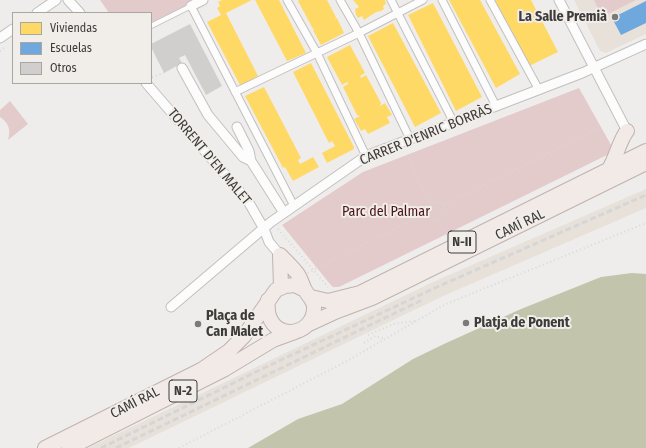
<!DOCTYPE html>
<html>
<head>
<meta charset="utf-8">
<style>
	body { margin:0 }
	#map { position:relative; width:646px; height:448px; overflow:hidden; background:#efedeb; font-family:"Fira Sans Condensed",sans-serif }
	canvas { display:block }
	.legend { position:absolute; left:12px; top:12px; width:140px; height:72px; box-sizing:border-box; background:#f1ede9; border:1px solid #a9a6a3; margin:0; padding:5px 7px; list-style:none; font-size:12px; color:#3e3c3b }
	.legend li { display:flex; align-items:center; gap:8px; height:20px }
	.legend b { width:20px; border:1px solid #a9a6a3 }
</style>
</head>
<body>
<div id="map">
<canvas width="646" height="448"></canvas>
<ul class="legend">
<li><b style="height:11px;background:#ffd966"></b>Viviendas</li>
<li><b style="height:11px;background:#6fa8dc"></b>Escuelas</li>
<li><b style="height:11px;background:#d1cfcd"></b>Otros</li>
</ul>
</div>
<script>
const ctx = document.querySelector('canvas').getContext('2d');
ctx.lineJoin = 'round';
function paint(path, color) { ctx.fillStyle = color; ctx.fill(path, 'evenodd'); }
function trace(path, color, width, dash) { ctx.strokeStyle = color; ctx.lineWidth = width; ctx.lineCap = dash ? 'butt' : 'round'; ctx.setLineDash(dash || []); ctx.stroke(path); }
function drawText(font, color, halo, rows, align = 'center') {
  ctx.font = font + ' "Fira Sans Condensed",sans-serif'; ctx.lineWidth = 4; ctx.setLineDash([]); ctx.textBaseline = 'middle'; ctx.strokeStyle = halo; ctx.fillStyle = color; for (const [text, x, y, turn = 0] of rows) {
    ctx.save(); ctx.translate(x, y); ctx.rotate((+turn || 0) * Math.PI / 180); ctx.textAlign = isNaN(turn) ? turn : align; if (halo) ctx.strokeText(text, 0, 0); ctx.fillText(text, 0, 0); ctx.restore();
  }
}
paint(new Path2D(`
	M 574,0 L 646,0 L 646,34 L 606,53 L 600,51 Z
	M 646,189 L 646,208 L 441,297 L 129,448 L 88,448 L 435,281 Z`), '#e7e1da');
paint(new Path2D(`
	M 100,0 L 198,0 L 151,23 L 151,13 L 109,13 Z
	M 594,0 L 636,0 L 602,17 Z
	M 579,88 L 611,145 L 610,152 L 607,155 L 339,287 L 333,287 L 330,284 L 282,225 L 363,172 Z
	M 10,101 L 28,124 L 8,140 C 11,130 9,123 0,117 L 0,110 Z`), '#e3cacb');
paint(new Path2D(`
	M 632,273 L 646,274 L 646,448 L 248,448 L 298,419 L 342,404 L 413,359 L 444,344 L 521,309 L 601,277 Z`), '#c2c5ab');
paint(new Path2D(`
	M 222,0 L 252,0 L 226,13 L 258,76 L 241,87 L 207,22 L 221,15 L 217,8 L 220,6 L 218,2 Z
	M 255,0 L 279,0 L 306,53 L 287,61 Z
	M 299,0 L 327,0 L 336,17 L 335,19 L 337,18 L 344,33 L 321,45 L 313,30 L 315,28 L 313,29 L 298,1 Z
	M 353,0 L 385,0 L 386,4 L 383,6 L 384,9 L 381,11 L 376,12 L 364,20 L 362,16 L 358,18 L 356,15 L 355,9 L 359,7 Z
	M 449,0 L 480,0 L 520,74 L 496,88 Z
	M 495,0 L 531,0 L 558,52 L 529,66 Z
	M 433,3 L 482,97 L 456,111 L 408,15 Z
	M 393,23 L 441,113 L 415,127 L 368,36 Z
	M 350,45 L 365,73 L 360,76 L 361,78 L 366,75 L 381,103 L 380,106 L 385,103 L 392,115 L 387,117 L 390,123 L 368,134 L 365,129 L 361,131 L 354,119 L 360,116 L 357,115 L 343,87 L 348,84 L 347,82 L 342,85 L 327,57 Z
	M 311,63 L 354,147 L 354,149 L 327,163 L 322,153 L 335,146 L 332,141 L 329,143 L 293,72 Z
	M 264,87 L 301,158 L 298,160 L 300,164 L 313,157 L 319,167 L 293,181 L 285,167 L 283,168 L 245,96 Z`), '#ffd966');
paint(new Path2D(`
	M 646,1 L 646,23 L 621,35 L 612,18 Z`), '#6fa8dc');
paint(new Path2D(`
	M 190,24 L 222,86 L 206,95 L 185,55 L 179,58 L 182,63 L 164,73 L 151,47 L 151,44 Z`), '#d1cfcd');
const service = new Path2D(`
	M 151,26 L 191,6`);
const pedestrian = new Path2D(`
	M 287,0 L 317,53 L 366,156
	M 340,0 L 359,33 L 410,139
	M 391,0 L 454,123
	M 442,0 L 496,106
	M 490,0 L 539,90
	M 191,6 L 294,206
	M 235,92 L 359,33 L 423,0`);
const minor = new Path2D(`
	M 68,0 L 80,13
	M 559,0 L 627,131
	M 191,6 L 203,0
	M 37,13 L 56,0
	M 0,38 L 13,29
	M 182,68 L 208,115 L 243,157 L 251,161
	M 146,83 L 248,201 L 264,229 L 269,242 L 280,255
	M 237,127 L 249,151 L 251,161 L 284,213
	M 171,307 L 271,222 L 366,156 L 582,73 L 646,44`);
const primary = new Path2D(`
	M 609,169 C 616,158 620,139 627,131
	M 280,255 L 281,287
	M 311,297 L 328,301 L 360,293 L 646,151
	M 268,300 C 263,344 316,339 314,306 C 313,299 308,296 305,290 C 302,285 301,278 297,273 C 292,267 286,261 280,255
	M 307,325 L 335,312 L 372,298 L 646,163
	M 45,448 L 201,370 L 229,351 L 244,336 L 276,290 L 285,286 L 295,285 L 305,290
	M 69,448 L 225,369 L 273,340 L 295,332`);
trace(service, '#c1c0be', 6);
trace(pedestrian, '#c1c0be', 9);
trace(minor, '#c1c0be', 11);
trace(primary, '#c0b2ac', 16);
trace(new Path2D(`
	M 59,13 L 60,13
	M 0,51 L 5,47
	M 152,77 L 164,73
	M 407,155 L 428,200
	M 444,205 L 601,127
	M 438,220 L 446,235
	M 278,229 L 328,287
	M 317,268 L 423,215 L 428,200 L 444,205 L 438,220 L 423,215
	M 368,335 L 393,324 L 415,321
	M 364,343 L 375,336 L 384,339
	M 179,448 L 347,361 L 446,304 L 646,223`), '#d8d8d7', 2, [1, 3]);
trace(service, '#fdfcfc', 4.5);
trace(pedestrian, '#fdfcfc', 7);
trace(minor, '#fdfcfc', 9);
trace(primary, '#f2eae7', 14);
trace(new Path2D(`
	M 101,448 L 266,367 L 437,287 L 646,195
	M 116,448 L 422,300`), '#d6d6d6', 3, [6, 3]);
trace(new Path2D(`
	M 308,273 L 317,268`), '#d8d8d7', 2, [1, 3]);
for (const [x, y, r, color] of [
	[615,17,4,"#7c7a79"],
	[466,323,4,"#7c7a79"],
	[198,324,4,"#7c7a79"]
]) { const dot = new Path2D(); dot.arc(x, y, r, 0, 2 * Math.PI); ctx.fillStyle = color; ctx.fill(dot); trace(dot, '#f1ede9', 1.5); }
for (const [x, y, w] of [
	[462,242,28],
	[183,391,28]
]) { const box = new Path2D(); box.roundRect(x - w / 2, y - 11, w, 22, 3); ctx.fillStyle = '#f1ede9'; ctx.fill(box); trace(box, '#3e3c3b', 1); }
drawText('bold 13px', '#3e3c3b', null, [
	["N-II",462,242],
	["N-2",183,391]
]);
drawText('bold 14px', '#3e3c3b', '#f1ede9', [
	["La Salle Premià",607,17,"right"],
	["Plaça de",206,316],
	["Can Malet",206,332],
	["Platja de Ponent",474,323]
], 'left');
drawText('14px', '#3e3c3b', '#f1ede9', [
	["CARRER D'ENRIC BORRÀS",426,135,-22],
	["TORRENT D'EN MALET",209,157,50],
	["CAMÍ RAL",520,225,-26],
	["CAMÍ RAL",135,403,-27]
]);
drawText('14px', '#4a141d', '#f1ede9', [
	["Parc del Palmar",386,212]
]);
</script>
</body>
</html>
